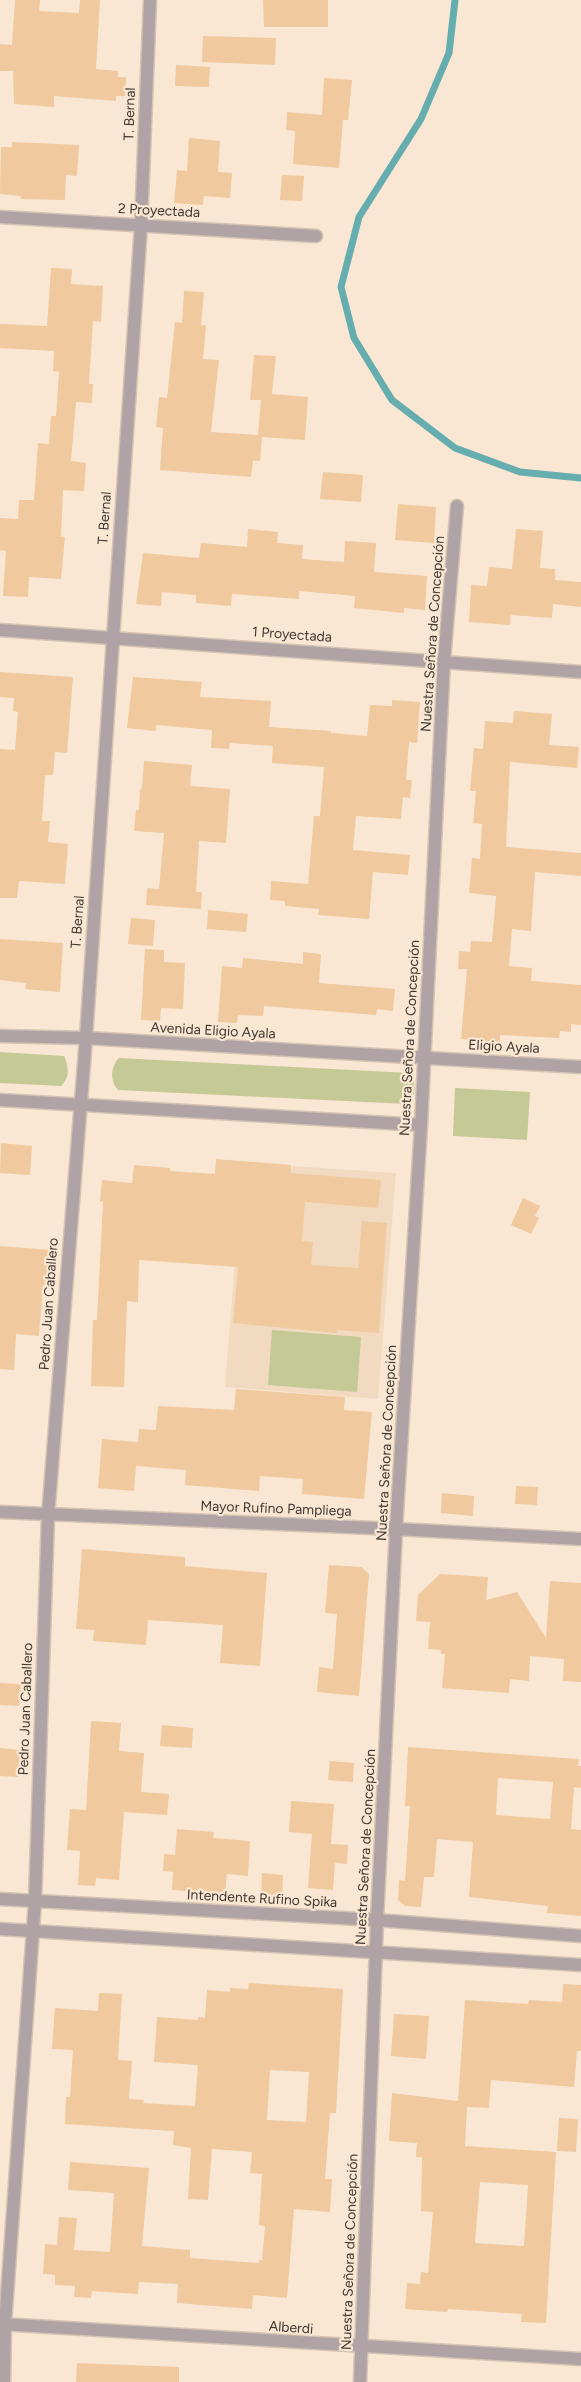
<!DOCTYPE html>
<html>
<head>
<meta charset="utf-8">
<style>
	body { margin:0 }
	canvas { display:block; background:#f9e7d3 }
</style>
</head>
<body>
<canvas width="581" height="2382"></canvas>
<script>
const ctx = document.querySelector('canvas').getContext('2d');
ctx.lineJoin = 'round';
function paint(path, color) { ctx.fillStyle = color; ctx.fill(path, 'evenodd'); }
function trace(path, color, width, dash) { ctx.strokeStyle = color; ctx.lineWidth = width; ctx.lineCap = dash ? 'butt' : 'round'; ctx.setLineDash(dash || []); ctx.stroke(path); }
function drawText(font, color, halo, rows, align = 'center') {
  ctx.font = font + ' Figtree,sans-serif'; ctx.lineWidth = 4.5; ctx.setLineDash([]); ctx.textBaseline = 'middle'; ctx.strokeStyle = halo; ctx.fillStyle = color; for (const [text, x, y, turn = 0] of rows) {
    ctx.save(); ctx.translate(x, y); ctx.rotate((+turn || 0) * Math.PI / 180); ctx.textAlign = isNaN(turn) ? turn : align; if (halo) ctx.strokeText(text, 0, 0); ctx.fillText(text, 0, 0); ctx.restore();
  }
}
paint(new Path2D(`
	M 292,1166 L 396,1173 L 378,1399 L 225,1387 L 235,1261 L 284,1264 Z`), '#f2dac0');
paint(new Path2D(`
	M 0,1052 L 64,1056 C 69,1067 70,1078 61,1086 L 0,1083 Z
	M 119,1058 L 409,1073 C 417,1082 416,1097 407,1104 L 118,1090 C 110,1081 110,1067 119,1058 Z
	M 455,1088 L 530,1092 L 527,1140 L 453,1136 Z
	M 272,1330 L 361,1337 L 357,1392 L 268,1385 Z`), '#c4c996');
trace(new Path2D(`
	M 455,0 L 449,53 L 421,119 L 359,217 L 341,287 L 354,338 L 392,400 L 455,448 L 520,472 L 581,478`), '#66adaf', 7);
paint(new Path2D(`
	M 15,0 L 40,0 L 39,11 L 79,13 L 80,0 L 100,0 L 96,69 L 118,71 L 118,77 L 126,77 L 125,96 L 116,96 L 116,101 L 54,96 L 54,107 L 14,104 L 13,71 L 0,71 L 0,44 L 12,45 Z
	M 263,0 L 328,0 L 328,27 L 264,27 Z
	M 203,36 L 276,38 L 275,65 L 202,62 Z
	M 176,65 L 210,67 L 209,87 L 175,86 Z
	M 324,78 L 352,80 L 348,120 L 343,120 L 339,168 L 293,164 L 295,131 L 286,130 L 287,112 L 322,115 Z
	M 189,138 L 220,141 L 218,172 L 232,173 L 230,198 L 204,196 L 203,205 L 174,203 L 177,170 L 187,171 Z
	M 12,142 L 79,145 L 77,176 L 66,175 L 65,200 L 20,199 L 21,196 L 0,194 L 1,147 L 12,147 Z
	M 282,175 L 304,176 L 302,201 L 280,200 Z
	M 51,268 L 72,269 L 71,284 L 103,286 L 101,322 L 93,321 L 89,384 L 93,384 L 92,403 L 76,402 L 71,461 L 86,463 L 84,491 L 63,490 L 61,537 L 65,537 L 61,579 L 29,577 L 28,597 L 3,596 L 6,551 L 0,550 L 0,518 L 18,519 L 19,500 L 34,500 L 38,443 L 49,444 L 51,416 L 56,416 L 59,372 L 53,371 L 54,351 L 0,348 L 0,324 L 47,326 Z
	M 184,291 L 204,292 L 201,325 L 206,325 L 203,359 L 219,360 L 211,432 L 258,435 L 261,400 L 250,400 L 254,355 L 276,356 L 272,394 L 308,397 L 305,440 L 262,437 L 260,461 L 253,461 L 251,477 L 160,470 L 163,428 L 156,427 L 159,397 L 167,398 L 175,322 L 182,323 Z
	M 323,472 L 363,475 L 361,502 L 320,499 Z
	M 398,504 L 436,507 L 434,543 L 395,540 Z
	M 248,529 L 278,532 L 277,543 L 303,545 L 302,559 L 344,562 L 345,541 L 376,543 L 374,572 L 427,576 L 425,610 L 404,608 L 404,613 L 354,608 L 355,596 L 299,591 L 299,599 L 232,594 L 231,606 L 196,603 L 196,595 L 162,592 L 161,606 L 136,604 L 143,553 L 199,558 L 201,543 L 247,547 Z
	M 516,529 L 543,531 L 540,568 L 555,569 L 555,580 L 581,582 L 581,607 L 553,604 L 552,618 L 511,615 L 510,625 L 469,622 L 471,585 L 487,586 L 489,567 L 512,569 Z
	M 0,672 L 73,677 L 67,753 L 55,752 L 53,775 L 45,775 L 42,821 L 50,821 L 48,842 L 68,844 L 65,884 L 19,881 L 17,898 L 0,898 L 0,749 L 15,750 L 18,712 L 13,711 L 14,698 L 0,697 Z
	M 133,677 L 202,682 L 200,697 L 271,701 L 269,727 L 331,731 L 331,733 L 367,736 L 370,705 L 392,706 L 392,700 L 420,702 L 417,743 L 409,742 L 406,780 L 412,780 L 410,798 L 403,797 L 401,819 L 356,816 L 353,850 L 410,855 L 408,875 L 373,872 L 369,919 L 318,915 L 319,909 L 285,906 L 285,901 L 270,900 L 271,881 L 308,884 L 314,816 L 320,816 L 324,767 L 272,763 L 273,746 L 230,743 L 229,749 L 211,748 L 212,730 L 156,725 L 156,731 L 127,728 Z
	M 514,711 L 552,714 L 549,745 L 579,747 L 577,768 L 510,762 L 506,847 L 581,853 L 581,876 L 535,872 L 531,931 L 512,929 L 509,966 L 532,968 L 531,981 L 581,985 L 581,1025 L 571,1024 L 571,1032 L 560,1031 L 559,1038 L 500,1035 L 500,1042 L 461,1039 L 467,969 L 458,969 L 459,951 L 470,952 L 471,941 L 492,942 L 496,896 L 469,893 L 472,858 L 480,859 L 482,824 L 473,823 L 476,791 L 470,791 L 474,748 L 483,749 L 485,721 L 513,723 Z
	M 144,761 L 192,765 L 190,786 L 230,789 L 226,843 L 199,841 L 196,892 L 202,892 L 201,909 L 146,905 L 147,888 L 159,889 L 164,833 L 134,831 L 136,810 L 139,810 L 140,788 L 142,789 Z
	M 208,910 L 248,914 L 246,932 L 207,929 Z
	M 131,918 L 155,920 L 153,946 L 128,944 Z
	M 0,939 L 63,943 L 60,992 L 25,989 L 26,983 L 0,980 Z
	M 145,949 L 164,950 L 164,962 L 185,963 L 183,1009 L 161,1008 L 160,1021 L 141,1020 Z
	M 303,952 L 321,954 L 319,983 L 395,989 L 393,1011 L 377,1009 L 376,1015 L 264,1006 L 263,1016 L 238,1015 L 237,1023 L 218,1022 L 222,966 L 242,968 L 243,958 L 303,964 Z
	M 1,1143 L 32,1146 L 30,1175 L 0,1173 Z
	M 216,1159 L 291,1165 L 291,1173 L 381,1180 L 378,1208 L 305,1202 L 302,1241 L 313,1242 L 311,1265 L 358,1268 L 362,1221 L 387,1223 L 379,1333 L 337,1330 L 337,1333 L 233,1323 L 238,1267 L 139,1260 L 138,1302 L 127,1301 L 124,1387 L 91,1386 L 93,1320 L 97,1320 L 103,1202 L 100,1201 L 102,1180 L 132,1183 L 134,1165 L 170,1168 L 170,1171 L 215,1174 Z
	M 523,1198 L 540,1206 L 535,1216 L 539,1218 L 531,1234 L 511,1225 Z
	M 0,1246 L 51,1250 L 48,1285 L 43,1285 L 39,1336 L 16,1334 L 14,1370 L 0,1369 Z
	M 236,1389 L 345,1397 L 344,1410 L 372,1412 L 364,1499 L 302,1494 L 303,1479 L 260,1476 L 259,1491 L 185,1485 L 186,1470 L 136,1466 L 134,1491 L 98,1488 L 102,1439 L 138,1442 L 139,1429 L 156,1430 L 158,1406 L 234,1410 Z
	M 516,1486 L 538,1487 L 537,1505 L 515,1504 Z
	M 442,1493 L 474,1496 L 473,1516 L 441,1513 Z
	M 82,1549 L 185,1557 L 185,1566 L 267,1573 L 260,1666 L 220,1663 L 223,1625 L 148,1620 L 146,1645 L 93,1641 L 94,1630 L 76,1629 Z
	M 329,1565 L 361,1567 L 369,1574 L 359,1696 L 317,1692 L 319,1667 L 333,1669 L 337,1614 L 325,1613 Z
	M 440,1574 L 488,1577 L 486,1600 L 517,1592 L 546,1638 L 550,1581 L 581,1583 L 581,1682 L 563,1681 L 564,1659 L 530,1656 L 529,1681 L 510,1679 L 509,1693 L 442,1688 L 445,1654 L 441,1654 L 441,1650 L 428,1649 L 430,1622 L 416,1621 L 418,1595 Z
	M 0,1683 L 21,1684 L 19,1706 L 0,1705 Z
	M 91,1721 L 121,1723 L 119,1751 L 144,1753 L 141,1792 L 169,1794 L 167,1815 L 124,1812 L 119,1880 L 96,1878 L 95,1886 L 78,1885 L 80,1851 L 67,1850 L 70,1809 L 86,1810 Z
	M 162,1725 L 193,1728 L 192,1748 L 160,1746 Z
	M 408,1747 L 579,1759 L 578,1766 L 581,1766 L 581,1788 L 574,1787 L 571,1829 L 581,1830 L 581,1916 L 547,1913 L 548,1906 L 469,1897 L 473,1842 L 437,1839 L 434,1877 L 424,1877 L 421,1907 L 405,1906 L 398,1900 L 399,1880 L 405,1881 L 410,1806 L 405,1806 ZM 498,1778 L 553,1782 L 550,1819 L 496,1815 Z
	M 0,1748 L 20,1750 L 18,1777 L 0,1776 Z
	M 330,1761 L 354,1763 L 353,1782 L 328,1780 Z
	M 291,1801 L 334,1804 L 331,1844 L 348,1845 L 347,1864 L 335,1863 L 333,1890 L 308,1888 L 312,1834 L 289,1832 Z
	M 177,1829 L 214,1832 L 213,1838 L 250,1841 L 248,1876 L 227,1874 L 225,1894 L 172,1890 L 173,1872 L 163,1871 L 164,1854 L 175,1855 Z
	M 262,1873 L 283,1875 L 282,1899 L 261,1897 Z
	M 249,1983 L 343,1989 L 336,2113 L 330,2113 L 325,2179 L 332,2179 L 330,2212 L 294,2209 L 287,2298 L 253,2295 L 252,2309 L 177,2303 L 178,2284 L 139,2282 L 138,2294 L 92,2291 L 91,2298 L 74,2297 L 75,2286 L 55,2285 L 55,2275 L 43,2274 L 45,2244 L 57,2245 L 59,2217 L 77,2218 L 74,2250 L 110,2252 L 114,2193 L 68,2190 L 70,2162 L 149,2168 L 142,2246 L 190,2250 L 190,2258 L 259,2263 L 259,2260 L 262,2260 L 265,2226 L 259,2225 L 262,2174 L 250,2173 L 252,2152 L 212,2149 L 208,2200 L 188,2199 L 191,2148 L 173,2145 L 174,2131 L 65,2124 L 66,2097 L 70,2097 L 73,2050 L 52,2049 L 55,2008 L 98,2011 L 99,1993 L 122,1994 L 118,2060 L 132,2061 L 129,2099 L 144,2100 L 143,2103 L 195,2106 L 198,2065 L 154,2062 L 157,2017 L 198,2020 L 198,2017 L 205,2018 L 207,1990 L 230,1992 L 230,1988 L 248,1989 ZM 270,2070 L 309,2072 L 306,2122 L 267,2120 Z
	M 563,1984 L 581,1985 L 581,2051 L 577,2051 L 574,2087 L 491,2080 L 489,2108 L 467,2107 L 465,2146 L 556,2152 L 546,2323 L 521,2322 L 522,2314 L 448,2309 L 447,2312 L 405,2309 L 407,2283 L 420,2284 L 421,2272 L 428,2273 L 433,2212 L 421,2211 L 422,2157 L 416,2157 L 417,2143 L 389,2141 L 392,2093 L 458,2101 L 465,2000 L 528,2004 L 529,2000 L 562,2002 ZM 480,2182 L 528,2185 L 524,2246 L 475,2243 Z
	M 394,2014 L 429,2016 L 426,2059 L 391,2056 Z
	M 559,2118 L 578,2119 L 576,2152 L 557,2151 Z
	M 77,2363 L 179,2367 L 179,2382 L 76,2382 Z`), '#f0c99f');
const minor = new Path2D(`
	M 0,217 L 316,236
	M 0,630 L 581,672
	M 0,1512 L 396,1529 L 581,1539
	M 0,1899 L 377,1920 L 581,1936
	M 0,1929 L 581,1965
	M 0,2324 L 581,2359
	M 4,2382 L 5,2324 L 35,1901 L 48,1516 L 86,1038 L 141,225 L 150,0
	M 360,2382 L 377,1920 L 396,1529 L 421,1125 L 444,660 L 457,506`);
const tertiary = new Path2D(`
	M 0,1036 L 86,1038 L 581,1067
	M 0,1100 L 421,1125`);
trace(minor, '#d4c4b2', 15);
trace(tertiary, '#d4c4b2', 15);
trace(minor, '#afa3a5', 12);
trace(tertiary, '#afa3a5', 12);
drawText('14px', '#3f3830', '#f9e7d3', [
	["T. Bernal",130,114,-88],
	["2 Proyectada",159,211,3],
	["T. Bernal",105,518,-86],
	["Nuestra Señora de Concepción",433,634,-86],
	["1 Proyectada",292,635,4],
	["T. Bernal",78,922,-86],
	["Avenida Eligio Ayala",213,1031,3],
	["Nuestra Señora de Concepción",410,1038,-87],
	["Eligio Ayala",504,1047,3],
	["Pedro Juan Caballero",49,1304,-86],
	["Nuestra Señora de Concepción",387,1443,-87],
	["Mayor Rufino Pampliega",276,1509,2],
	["Pedro Juan Caballero",26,1709,-88],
	["Nuestra Señora de Concepción",366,1847,-87],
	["Intendente Rufino Spika",262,1899,3],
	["Nuestra Señora de Concepción",350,2252,-88],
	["Alberdi",291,2328,4]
]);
</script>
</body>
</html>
